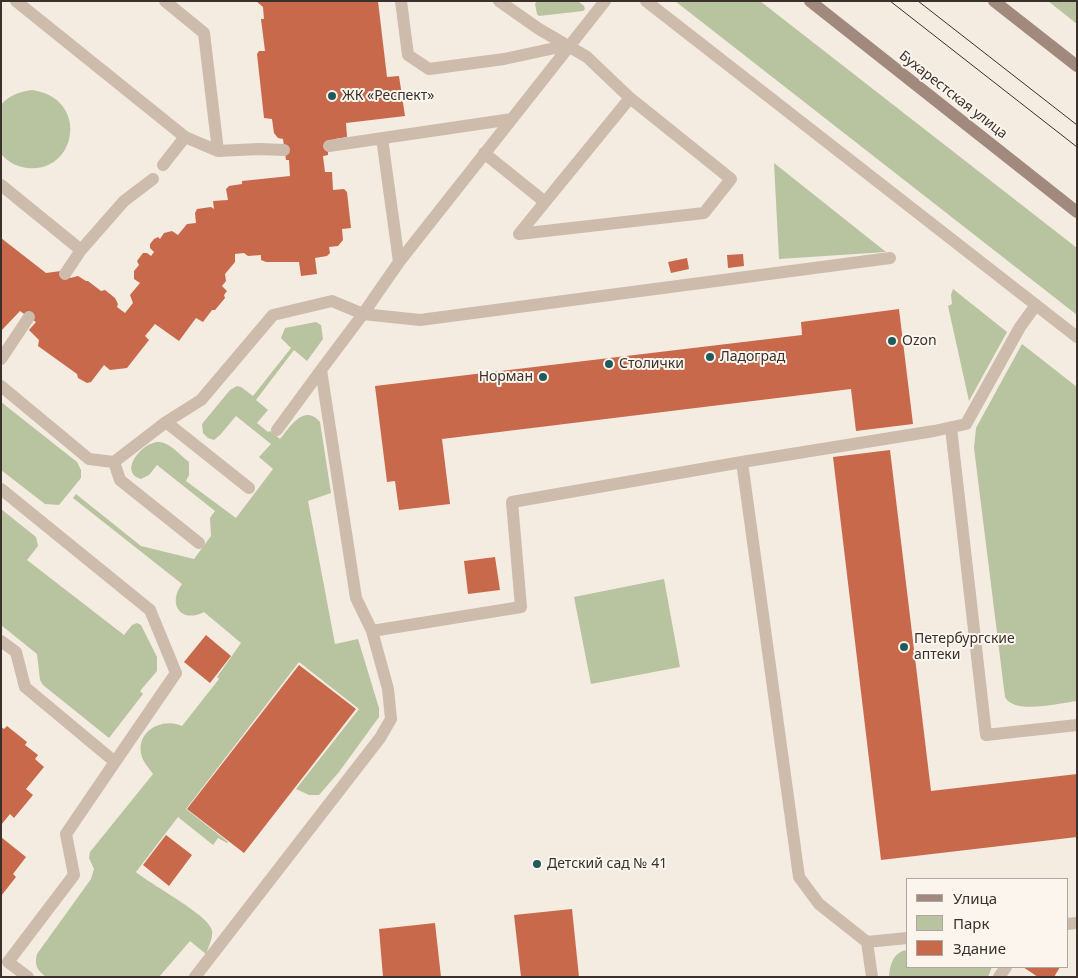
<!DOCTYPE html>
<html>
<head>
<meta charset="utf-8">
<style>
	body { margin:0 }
	#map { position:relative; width:1078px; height:978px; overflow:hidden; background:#f4ebe1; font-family:"Noto Sans",sans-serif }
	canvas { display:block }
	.frame { position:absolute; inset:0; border:2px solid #3b302b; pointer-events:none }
	.legend { position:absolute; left:906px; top:878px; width:162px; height:90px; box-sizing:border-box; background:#fbf5ee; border:1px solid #aea6a0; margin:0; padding:6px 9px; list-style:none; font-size:15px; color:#3b302b }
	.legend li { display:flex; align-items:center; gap:10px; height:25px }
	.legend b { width:25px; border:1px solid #aea6a0 }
</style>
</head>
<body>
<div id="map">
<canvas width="1078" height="978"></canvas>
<div class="frame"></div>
<ul class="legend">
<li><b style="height:6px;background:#a18a7d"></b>Улица</li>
<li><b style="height:14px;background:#b8c4a0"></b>Парк</li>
<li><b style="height:14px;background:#c8694b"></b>Здание</li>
</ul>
</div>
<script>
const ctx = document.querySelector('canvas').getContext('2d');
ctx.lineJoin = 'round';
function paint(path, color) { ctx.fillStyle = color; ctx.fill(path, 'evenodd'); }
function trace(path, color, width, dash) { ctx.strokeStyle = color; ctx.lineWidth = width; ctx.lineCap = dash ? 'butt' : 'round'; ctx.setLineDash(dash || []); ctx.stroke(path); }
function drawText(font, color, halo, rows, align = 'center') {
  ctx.font = font + ' "Noto Sans",sans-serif'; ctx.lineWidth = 4; ctx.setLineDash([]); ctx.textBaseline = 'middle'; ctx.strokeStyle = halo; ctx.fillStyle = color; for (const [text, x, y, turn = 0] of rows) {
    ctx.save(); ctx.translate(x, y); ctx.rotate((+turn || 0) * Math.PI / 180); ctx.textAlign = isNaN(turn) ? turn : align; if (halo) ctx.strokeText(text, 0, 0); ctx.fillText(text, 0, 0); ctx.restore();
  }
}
paint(new Path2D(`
	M 537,1 L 578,1 L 584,6 L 585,9 L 583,11 L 539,16 L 537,14 L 535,4 Z
	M 675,1 L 760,1 L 1077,248 L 1077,315 Z
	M 1048,1 L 1077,1 L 1077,24 Z
	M 32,90 C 90,98 77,173 28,168 C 17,167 8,162 1,154 L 1,105 C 9,95 19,92 32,90 Z
	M 774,163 L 886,252 L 779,259 Z
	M 953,289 L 1007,332 L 969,401 L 948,306 L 952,304 L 951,295 Z
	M 316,322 L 321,325 L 323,339 L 307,361 L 294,350 L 256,400 L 268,410 L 257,423 L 268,432 L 270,431 L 280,439 C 290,427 304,403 320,422 L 331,493 L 308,501 L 335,644 L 358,639 L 379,708 L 379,717 L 339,772 L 319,795 L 309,795 L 296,789 L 359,709 L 299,662 L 186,809 L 228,842 L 227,843 L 218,838 L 213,845 L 178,817 L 136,872 C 150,884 206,914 211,928 C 215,935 208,947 206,954 L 190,941 L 159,977 L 46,977 C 37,970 34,965 37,954 L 91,879 L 94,869 L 89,858 L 90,852 L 153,774 C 149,768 144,763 142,757 C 134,732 162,717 182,726 L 219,679 L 217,677 L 241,643 L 204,612 C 181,624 167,604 182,584 L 73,498 L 76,494 L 141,546 L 194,559 L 211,536 L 210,518 L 215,511 L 157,465 L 149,475 L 141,479 C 116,472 146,436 164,443 C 173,446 181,456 189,462 L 189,475 L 186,481 L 236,518 L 273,469 L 259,457 L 271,444 L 236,416 L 220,435 L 214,440 L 208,438 L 203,433 L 202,424 L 230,390 L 237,386 L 241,387 L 253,396 L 291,348 L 281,338 L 285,328 Z
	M 1022,344 L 1077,387 L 1077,701 C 1060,703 1014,715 1005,697 L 974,448 L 976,428 Z
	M 1,402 L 77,462 L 81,470 L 81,478 L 59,505 L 45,504 L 1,470 Z
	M 1,509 L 36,537 L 38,546 L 27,560 L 124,635 L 132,625 L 137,623 L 141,625 L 157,657 L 157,671 L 140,691 L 143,694 L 109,738 L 43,685 L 40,680 L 37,654 L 1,625 Z
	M 664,579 L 680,667 L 591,684 L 574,597 Z
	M 907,950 L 907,967 L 992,967 L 988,977 L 889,977 C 890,965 893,952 907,950 Z`), '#b8c4a0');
paint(new Path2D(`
	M 256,1 L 378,1 L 387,77 L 399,76 L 405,116 L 346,123 L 347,137 L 335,139 L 328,149 L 328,155 L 323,156 L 325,172 L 332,172 L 333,190 L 344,189 L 347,192 L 351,228 L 342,229 L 343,240 L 338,246 L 329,247 L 330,253 L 327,256 L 315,258 L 317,274 L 301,276 L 299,262 L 266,262 L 261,260 L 261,255 L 248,256 L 244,253 L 235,254 L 235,262 L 225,274 L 226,281 L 222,286 L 227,291 L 224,295 L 225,298 L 215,310 L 212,310 L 203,322 L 196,318 L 179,341 L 155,324 L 145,336 L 149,340 L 127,368 L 110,370 L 104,365 L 91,382 L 87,383 L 78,378 L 77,374 L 38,346 L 39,340 L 29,330 L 36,322 L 20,311 L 1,331 L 1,238 L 46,273 L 61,271 L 70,278 L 78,276 L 86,281 L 88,281 L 101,291 L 105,290 L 115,298 L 118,304 L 117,307 L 125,313 L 133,303 L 130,295 L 140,283 L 134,279 L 134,271 L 139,265 L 137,261 L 143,253 L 147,253 L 151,256 L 154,252 L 150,248 L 150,244 L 154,239 L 158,237 L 160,239 L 164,233 L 172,231 L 178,235 L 187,224 L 196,223 L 195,213 L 197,209 L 211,207 L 214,209 L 213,201 L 228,200 L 226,189 L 229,186 L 242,184 L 242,181 L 290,176 L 289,160 L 286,160 L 283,139 L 278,138 L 274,133 L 272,119 L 264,118 L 257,54 L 259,51 L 265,51 L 261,19 L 264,19 L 263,7 Z
	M 743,254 L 744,266 L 728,268 L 727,255 Z
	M 687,258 L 689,269 L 671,273 L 668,262 Z
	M 899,309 L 913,424 L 856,431 L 851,389 L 442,439 L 450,504 L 399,510 L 395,481 L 387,482 L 375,386 L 802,335 L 801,322 Z
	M 890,450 L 931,791 L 1077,774 L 1077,837 L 881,860 L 833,457 Z
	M 495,557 L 500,590 L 468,594 L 464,561 Z
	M 206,635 L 231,656 L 210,683 L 184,662 Z
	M 299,665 L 356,709 L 244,853 L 187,809 Z
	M 7,726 L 27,742 L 25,745 L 38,755 L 35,759 L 44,767 L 26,789 L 33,795 L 14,818 L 10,814 L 1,825 L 1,727 L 4,729 Z
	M 166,835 L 192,855 L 169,886 L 143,865 Z
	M 1,837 L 26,857 L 13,874 L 16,877 L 1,896 Z
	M 572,909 L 579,977 L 521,977 L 514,915 Z
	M 435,923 L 441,977 L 383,977 L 379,929 Z
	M 1023,967 L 1060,967 L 1054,977 L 1038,977 Z`), '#c8694b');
trace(new Path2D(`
	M 16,1 L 185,137 L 218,151
	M 165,1 L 204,33 L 218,151 L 259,149 L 284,150
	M 401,1 L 408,55 L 429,69 L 504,59 L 569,45
	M 382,138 L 399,262
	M 329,146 L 512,119
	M 484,153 L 545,202 L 519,234 L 704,213 L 731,179 L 630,98 L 587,57 L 539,29 L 499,1
	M 163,165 L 185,137
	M 1,185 L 81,250 L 124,201 L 153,179
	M 545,202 L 630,98
	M 890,258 L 420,320 L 363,314 L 321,370 L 356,598 L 372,631 L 521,607 L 512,502 L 742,462 L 799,877 L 819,904 L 867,942 L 907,938
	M 65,274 L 81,250
	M 1,359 L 29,317
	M 1,386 L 89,459 L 114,462 L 166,422 L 201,400 L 273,315 L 332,301 L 363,314 L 399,262 L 605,1
	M 166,422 L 249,488
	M 951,428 L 986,735 L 1077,725
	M 277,430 L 321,370
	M 114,462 L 120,480 L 199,543
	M 742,462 L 934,431 L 966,424 L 1020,327 L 1036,305
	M 1,489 L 150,610 L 176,673 L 115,762
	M 1,641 L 16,652 L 25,687 L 115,762 L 66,834 L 74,875 L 8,962 L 28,977
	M 1067,924 L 1077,923
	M 867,942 L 872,977
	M 195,977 L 380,738 L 391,719 L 388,689 L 372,631
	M 999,977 L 1006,967`), '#cdbbac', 12);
trace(new Path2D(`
	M 646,1 L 1077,337`), '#cdbbac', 12);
trace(new Path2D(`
	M 810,1 L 1077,212
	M 994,1 L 1077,66`), '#a18a7d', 12);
trace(new Path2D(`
	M 890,1 L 1077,147
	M 918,1 L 1077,125`), '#3b302b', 1);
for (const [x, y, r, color] of [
	[332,96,5,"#1f5a5e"],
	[892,341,5,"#1f5a5e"],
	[710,357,5,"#1f5a5e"],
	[609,364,5,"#1f5a5e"],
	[543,377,5,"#1f5a5e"],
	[904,647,5,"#1f5a5e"],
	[537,864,5,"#1f5a5e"]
]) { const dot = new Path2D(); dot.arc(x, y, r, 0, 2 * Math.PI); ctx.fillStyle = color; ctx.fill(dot); trace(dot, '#fbf5ee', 2); }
drawText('14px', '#3b302b', '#fbf5ee', [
	["Бухарестская улица",953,95,38]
]);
drawText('14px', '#3b302b', '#fbf5ee', [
	["ЖК «Респект»",342,96],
	["Ozon",902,341],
	["Ладоград",720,357],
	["Столички",619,364],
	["Норман",533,377,"right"],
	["Петербургские",914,639],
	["аптеки",914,655],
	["Детский сад № 41",547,864]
], 'left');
</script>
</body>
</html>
